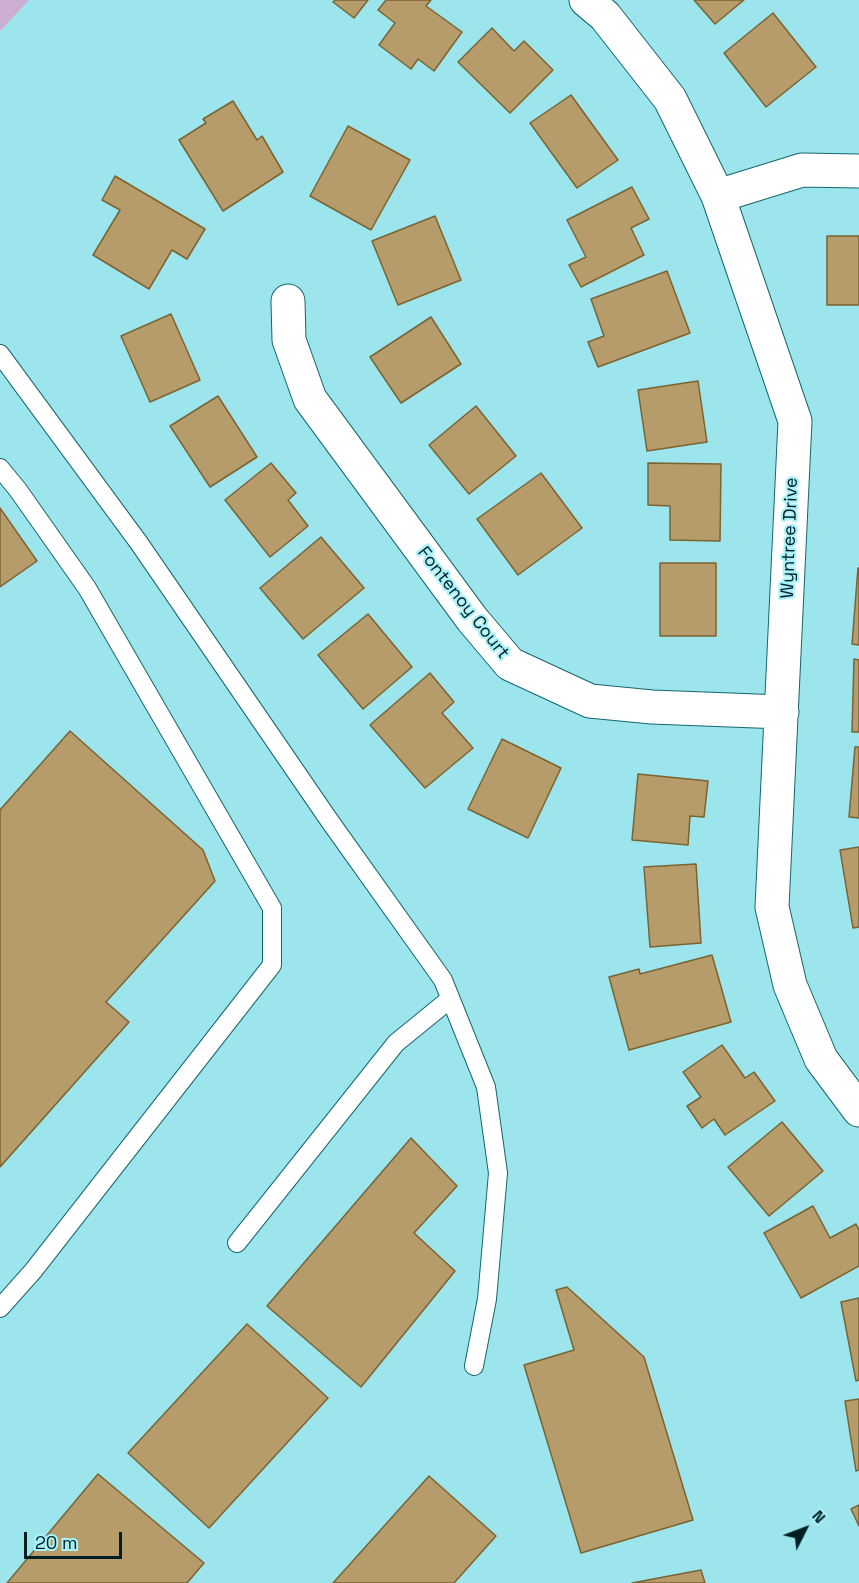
<!DOCTYPE html>
<html>
<head>
<meta charset="utf-8">
<style>
	body { margin:0 }
	#map { position:relative; width:859px; height:1583px; overflow:hidden; background:#9ce5ec; font-family:"Space Grotesk",sans-serif }
	canvas { display:block }
	.north { position:absolute; left:775px; top:1499px; width:60px; height:60px; -webkit-text-stroke:4px #a9f2f9; paint-order:stroke; rotate:48deg; font-size:16px; font-weight:700; line-height:24px; text-align:center; color:#011f22 }
	.north::after { content:''; display:block; margin:auto; width:21px; height:27px; background:#011f22; clip-path:polygon(50% 0,100% 100%,50% 72%,0 100%) }
	.scale { position:absolute; left:24px; top:1532px; width:98px; height:27px; box-sizing:border-box; border:3px solid #011f22; border-top:0; padding-left:8px; font-size:18px; line-height:21px; white-space:nowrap; color:#011f22; -webkit-text-stroke:4px #a9f2f9; paint-order:stroke }
</style>
</head>
<body>
<div id="map">
<canvas width="859" height="1583"></canvas>
<div class="north">N</div>
<div class="scale">20 m</div>
</div>
<script>
const ctx = document.querySelector('canvas').getContext('2d');
ctx.lineJoin = 'round';
function paint(path, color) { ctx.fillStyle = color; ctx.fill(path, 'evenodd'); }
function trace(path, color, width, dash) { ctx.strokeStyle = color; ctx.lineWidth = width; ctx.lineCap = dash ? 'butt' : 'round'; ctx.setLineDash(dash || []); ctx.stroke(path); }
function drawText(font, color, halo, rows, align = 'center') {
  ctx.font = font + ' "Space Grotesk",sans-serif'; ctx.lineWidth = 4.5; ctx.setLineDash([]); ctx.textBaseline = 'middle'; ctx.strokeStyle = halo; ctx.fillStyle = color; for (const [text, x, y, turn = 0] of rows) {
    ctx.save(); ctx.translate(x, y); ctx.rotate((+turn || 0) * Math.PI / 180); ctx.textAlign = isNaN(turn) ? turn : align; if (halo) ctx.strokeText(text, 0, 0); ctx.fillText(text, 0, 0); ctx.restore();
  }
}
paint(new Path2D(`
	M 0,0 L 29,0 L 0,31 Z`), '#cdadd0');
const building = new Path2D(`
	M 335,0 L 368,0 L 354,18 L 333,2 Z
	M 386,0 L 431,0 L 426,6 L 462,32 L 434,71 L 418,59 L 411,69 L 379,45 L 395,23 L 378,10 Z
	M 694,0 L 744,0 L 715,24 Z
	M 773,13 L 816,67 L 766,107 L 724,53 Z
	M 492,28 L 514,51 L 524,41 L 553,70 L 510,113 L 458,62 Z
	M 571,95 L 618,160 L 577,188 L 530,123 Z
	M 233,101 L 257,140 L 262,136 L 283,172 L 223,211 L 179,140 L 206,123 L 203,119 Z
	M 348,126 L 410,160 L 371,230 L 310,196 Z
	M 115,176 L 205,229 L 187,259 L 172,250 L 149,289 L 93,255 L 120,210 L 102,200 Z
	M 632,187 L 649,219 L 631,228 L 644,255 L 581,287 L 569,265 L 586,257 L 567,220 Z
	M 435,216 L 461,280 L 398,305 L 372,241 Z
	M 827,236 L 859,236 L 859,305 L 827,305 Z
	M 667,271 L 690,333 L 598,367 L 588,342 L 604,336 L 591,299 Z
	M 171,314 L 200,380 L 150,402 L 121,336 Z
	M 431,317 L 461,364 L 401,403 L 370,357 Z
	M 698,381 L 707,442 L 647,451 L 638,390 Z
	M 218,396 L 257,457 L 210,487 L 170,426 Z
	M 476,406 L 516,456 L 469,494 L 429,445 Z
	M 271,463 L 296,493 L 288,500 L 308,526 L 270,557 L 225,500 Z
	M 648,463 L 721,464 L 720,541 L 670,540 L 670,506 L 648,505 Z
	M 541,473 L 582,528 L 518,575 L 477,519 Z
	M 0,508 L 37,561 L 0,587 Z
	M 321,537 L 364,588 L 303,639 L 260,588 Z
	M 660,563 L 716,563 L 716,636 L 660,636 Z
	M 858,568 L 859,568 L 859,645 L 852,644 Z
	M 368,614 L 412,667 L 363,709 L 318,655 Z
	M 854,659 L 859,660 L 859,732 L 852,732 Z
	M 430,673 L 454,702 L 442,713 L 473,748 L 425,788 L 370,725 Z
	M 70,731 L 203,850 L 215,881 L 106,1002 L 129,1022 L 0,1167 L 0,810 Z
	M 502,739 L 561,768 L 528,838 L 468,809 Z
	M 855,747 L 859,747 L 859,818 L 849,817 Z
	M 638,774 L 708,781 L 704,817 L 690,816 L 688,845 L 632,840 Z
	M 859,847 L 859,927 L 853,928 L 840,850 Z
	M 696,864 L 701,943 L 650,947 L 644,867 Z
	M 712,955 L 731,1022 L 629,1050 L 609,977 L 639,969 L 640,974 Z
	M 722,1045 L 745,1078 L 754,1072 L 775,1101 L 725,1135 L 714,1119 L 702,1128 L 687,1106 L 701,1097 L 683,1072 Z
	M 782,1122 L 823,1171 L 769,1216 L 728,1167 Z
	M 411,1138 L 457,1186 L 414,1233 L 455,1271 L 361,1387 L 267,1306 Z
	M 813,1206 L 830,1238 L 856,1224 L 859,1230 L 859,1266 L 801,1298 L 764,1233 Z
	M 567,1287 L 644,1357 L 693,1520 L 581,1553 L 524,1365 L 574,1350 L 556,1290 Z
	M 859,1298 L 859,1380 L 856,1381 L 841,1302 Z
	M 247,1324 L 328,1398 L 209,1528 L 128,1453 Z
	M 859,1399 L 859,1470 L 856,1471 L 845,1401 Z
	M 98,1474 L 204,1563 L 187,1583 L 7,1583 Z
	M 429,1476 L 496,1536 L 454,1583 L 333,1583 Z
	M 859,1505 L 859,1526 L 851,1509 Z
	M 701,1570 L 705,1583 L 632,1583 Z`);
paint(building, '#b59c6a');
trace(building, '#7b6332', 1.5);
const lane = new Path2D(`
	M 0,354 L 139,543 L 329,820 L 443,980 L 486,1087 L 498,1173 L 487,1299 L 474,1366
	M 0,468 L 18,490 L 87,588 L 272,908 L 272,965 L 33,1271 L 0,1308
	M 237,1243 L 396,1043 L 450,999`);
const street = new Path2D(`
	M 586,0 L 605,16 L 670,99 L 718,196 L 795,421 L 772,907 L 790,985 L 821,1059 L 859,1110
	M 718,196 L 802,170 L 859,171
	M 288,301 L 289,340 L 310,399 L 472,619 L 510,664 L 590,701 L 652,707 L 782,712`);
trace(lane, '#16666d', 20);
trace(street, '#16666d', 35);
trace(lane, '#fff', 18);
trace(street, '#fff', 33);
drawText('18px', '#011f22', '#a9f2f9', [
	["Wyntree Drive",790,538,-88],
	["Fontenoy Court",463,603,52]
]);
</script>
</body>
</html>
